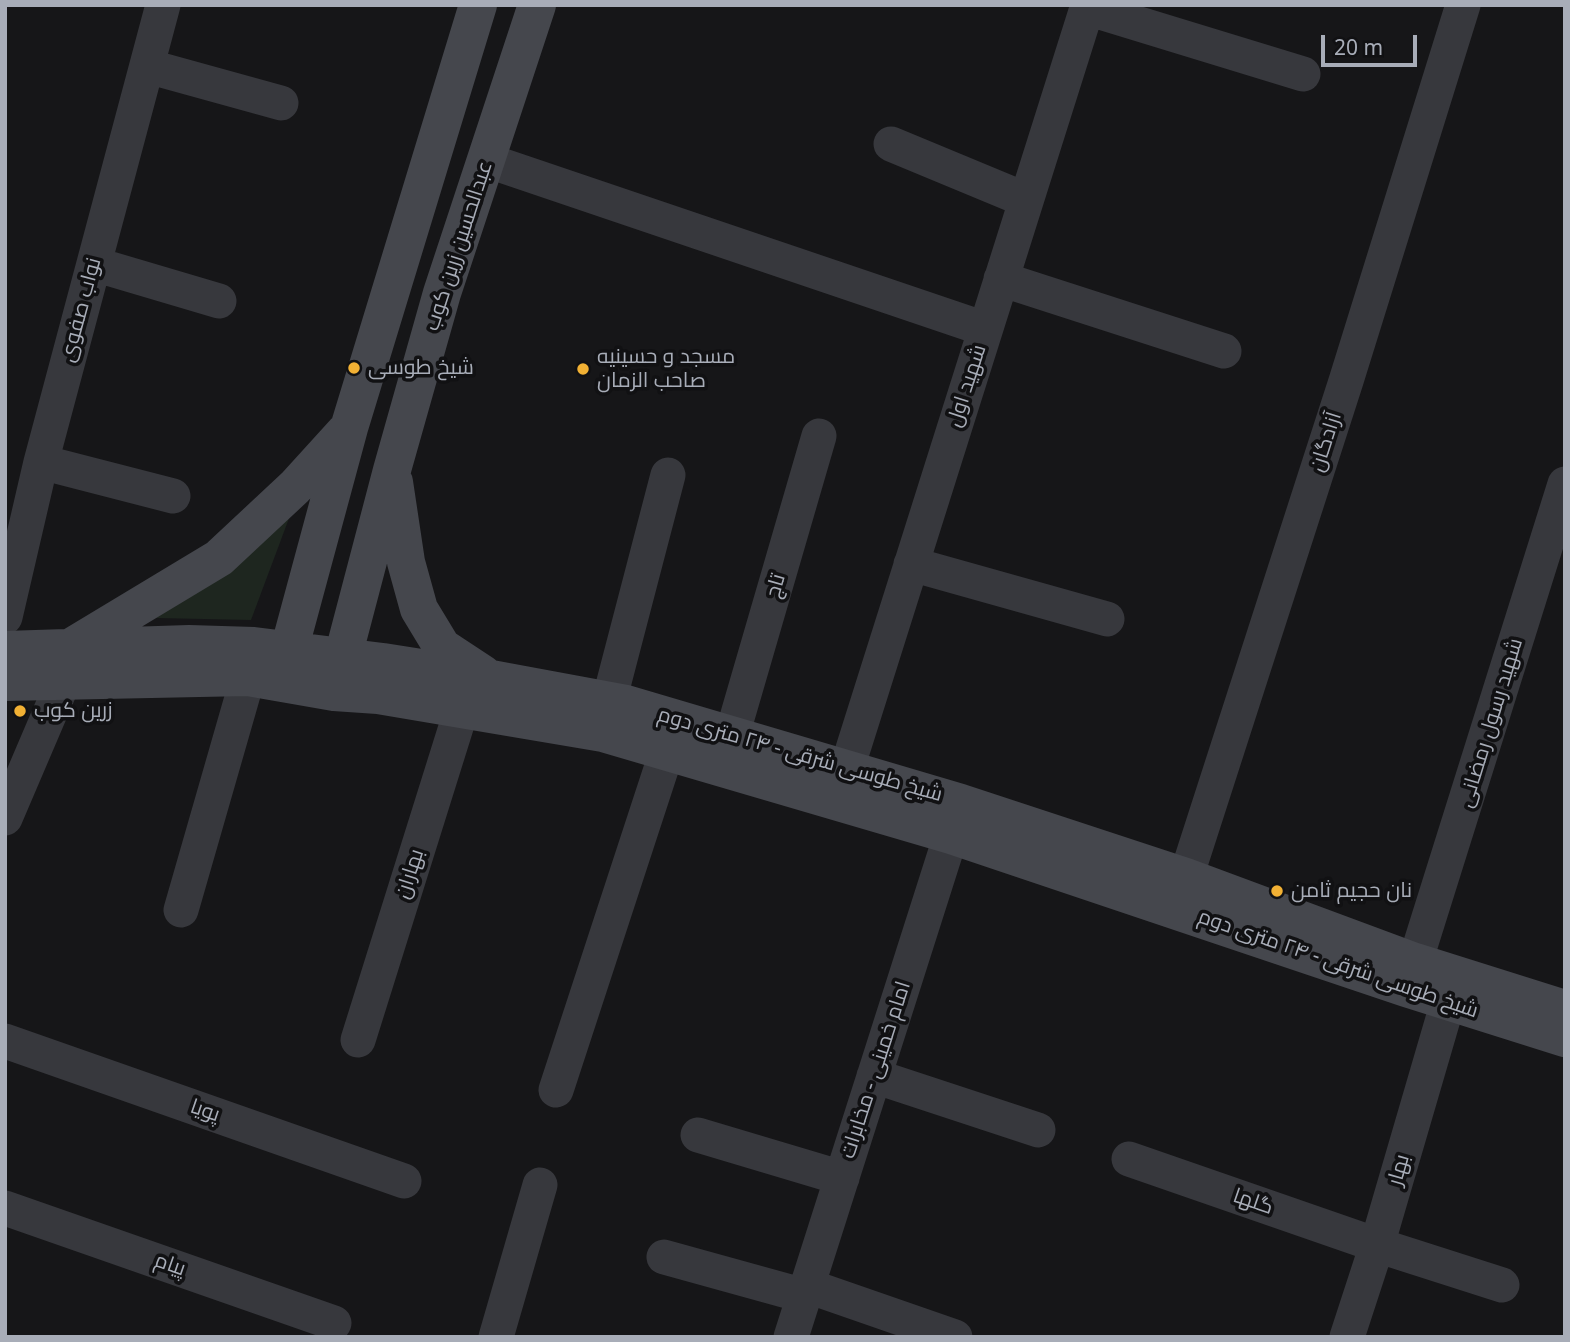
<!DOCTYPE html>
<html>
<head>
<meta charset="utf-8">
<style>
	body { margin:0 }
	#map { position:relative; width:1570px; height:1342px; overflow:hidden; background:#161618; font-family:"Noto Sans",sans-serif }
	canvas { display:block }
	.frame { position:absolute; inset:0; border:7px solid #a8adb8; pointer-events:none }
	.scale { position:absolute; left:1321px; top:35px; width:96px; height:32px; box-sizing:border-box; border:4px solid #a8adb8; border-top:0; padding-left:9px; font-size:21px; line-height:24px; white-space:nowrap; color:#a8adb8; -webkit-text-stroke:5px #111113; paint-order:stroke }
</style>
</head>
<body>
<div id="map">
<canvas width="1570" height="1342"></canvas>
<div class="frame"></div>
<div class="scale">20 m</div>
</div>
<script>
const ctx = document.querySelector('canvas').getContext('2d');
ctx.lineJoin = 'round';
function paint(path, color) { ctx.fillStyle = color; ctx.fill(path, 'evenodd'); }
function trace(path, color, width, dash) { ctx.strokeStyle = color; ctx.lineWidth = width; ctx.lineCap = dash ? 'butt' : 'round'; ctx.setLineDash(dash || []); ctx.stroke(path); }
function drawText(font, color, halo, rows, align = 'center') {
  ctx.font = font + ' "Noto Sans",Cairo,sans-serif'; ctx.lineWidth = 7; ctx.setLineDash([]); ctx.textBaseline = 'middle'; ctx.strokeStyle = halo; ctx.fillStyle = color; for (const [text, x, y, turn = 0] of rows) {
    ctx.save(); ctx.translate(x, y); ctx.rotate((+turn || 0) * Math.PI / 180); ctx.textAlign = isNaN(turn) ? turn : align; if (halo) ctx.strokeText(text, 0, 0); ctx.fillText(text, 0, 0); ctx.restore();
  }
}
paint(new Path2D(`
	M 291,513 L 251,620 L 156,618 Z`), '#1e261f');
trace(new Path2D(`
	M 1087,8 L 1303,74
	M 147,66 L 281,103
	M 891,144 L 1026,200
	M 486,160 L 985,329
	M 94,264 L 219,301
	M 1001,279 L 1224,351
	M 41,462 L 173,496
	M 911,564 L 1107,619
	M 5,617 L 41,462 L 163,5
	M 609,701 L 668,475
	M 732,735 L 819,436
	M 847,768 L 1088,5
	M 5,818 L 64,680
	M 1186,877 L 1346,381 L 1463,5
	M 181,910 L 248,677
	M 1415,962 L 1565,484
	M 358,1040 L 462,708
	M 5,1041 L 404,1181
	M 874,1076 L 1038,1130
	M 556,1090 L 667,751
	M 698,1135 L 842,1178
	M 1129,1159 L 1377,1245 L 1502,1285
	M 5,1208 L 334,1323
	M 664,1257 L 805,1296
	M 808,1286 L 955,1337
	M 496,1337 L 540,1185
	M 791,1337 L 959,810
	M 1347,1337 L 1377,1245 L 1448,1002`), '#37383d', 35);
trace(new Path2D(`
	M 394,482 L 406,562 L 419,609 L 442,647 L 483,674
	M 73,646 L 219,558 L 295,487 L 345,432
	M 5,650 L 189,644 L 254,646 L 383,662 L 491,679 L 626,704 L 961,803 L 1186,877 L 1415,962 L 1565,1009
	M 288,676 L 289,650 L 349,428 L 478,5
	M 5,682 L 248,677 L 334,692 L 378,695 L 603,733 L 951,835 L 1406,988 L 1565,1038
	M 336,683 L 392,470 L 442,293 L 537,5`), '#45474d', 38);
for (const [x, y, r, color] of [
	[354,368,7,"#f2b134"],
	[583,369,7,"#f2b134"],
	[20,711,7,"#f2b134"],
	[1277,891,7,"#f2b134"]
]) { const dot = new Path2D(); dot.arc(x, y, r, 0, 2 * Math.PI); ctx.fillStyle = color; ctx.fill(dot); trace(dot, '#111113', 2.5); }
drawText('21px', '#a8adb8', '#111113', [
	["عبدالحسین زرین کوب",459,246,-72],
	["نواب صفوی",81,310,-75],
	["شهید اول",967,386,-72],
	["آزادگان",1326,442,-72],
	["تاج",776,586,-74],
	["شهید رسول رمضانی",1491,723,-73],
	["شیخ طوسی شرقی - ۲۴ متری دوم",800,755,16],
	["بهاران",410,874,-72],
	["شیخ طوسی شرقی - ۲۴ متری دوم",1338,964,19],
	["امام خمینی - مخابرات",876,1070,-72],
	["پویا",205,1111,19],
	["بهار",1399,1170,-74],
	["گلها",1253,1202,19],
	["پیام",170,1265,19]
]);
drawText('21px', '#a8adb8', '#111113', [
	["مسجد و حسینیه",597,357],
	["صاحب الزمان",597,381],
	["شیخ طوسی",368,368],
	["زرین کوب",34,711],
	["نان حجیم ثامن",1291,891]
], 'left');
</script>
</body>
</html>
